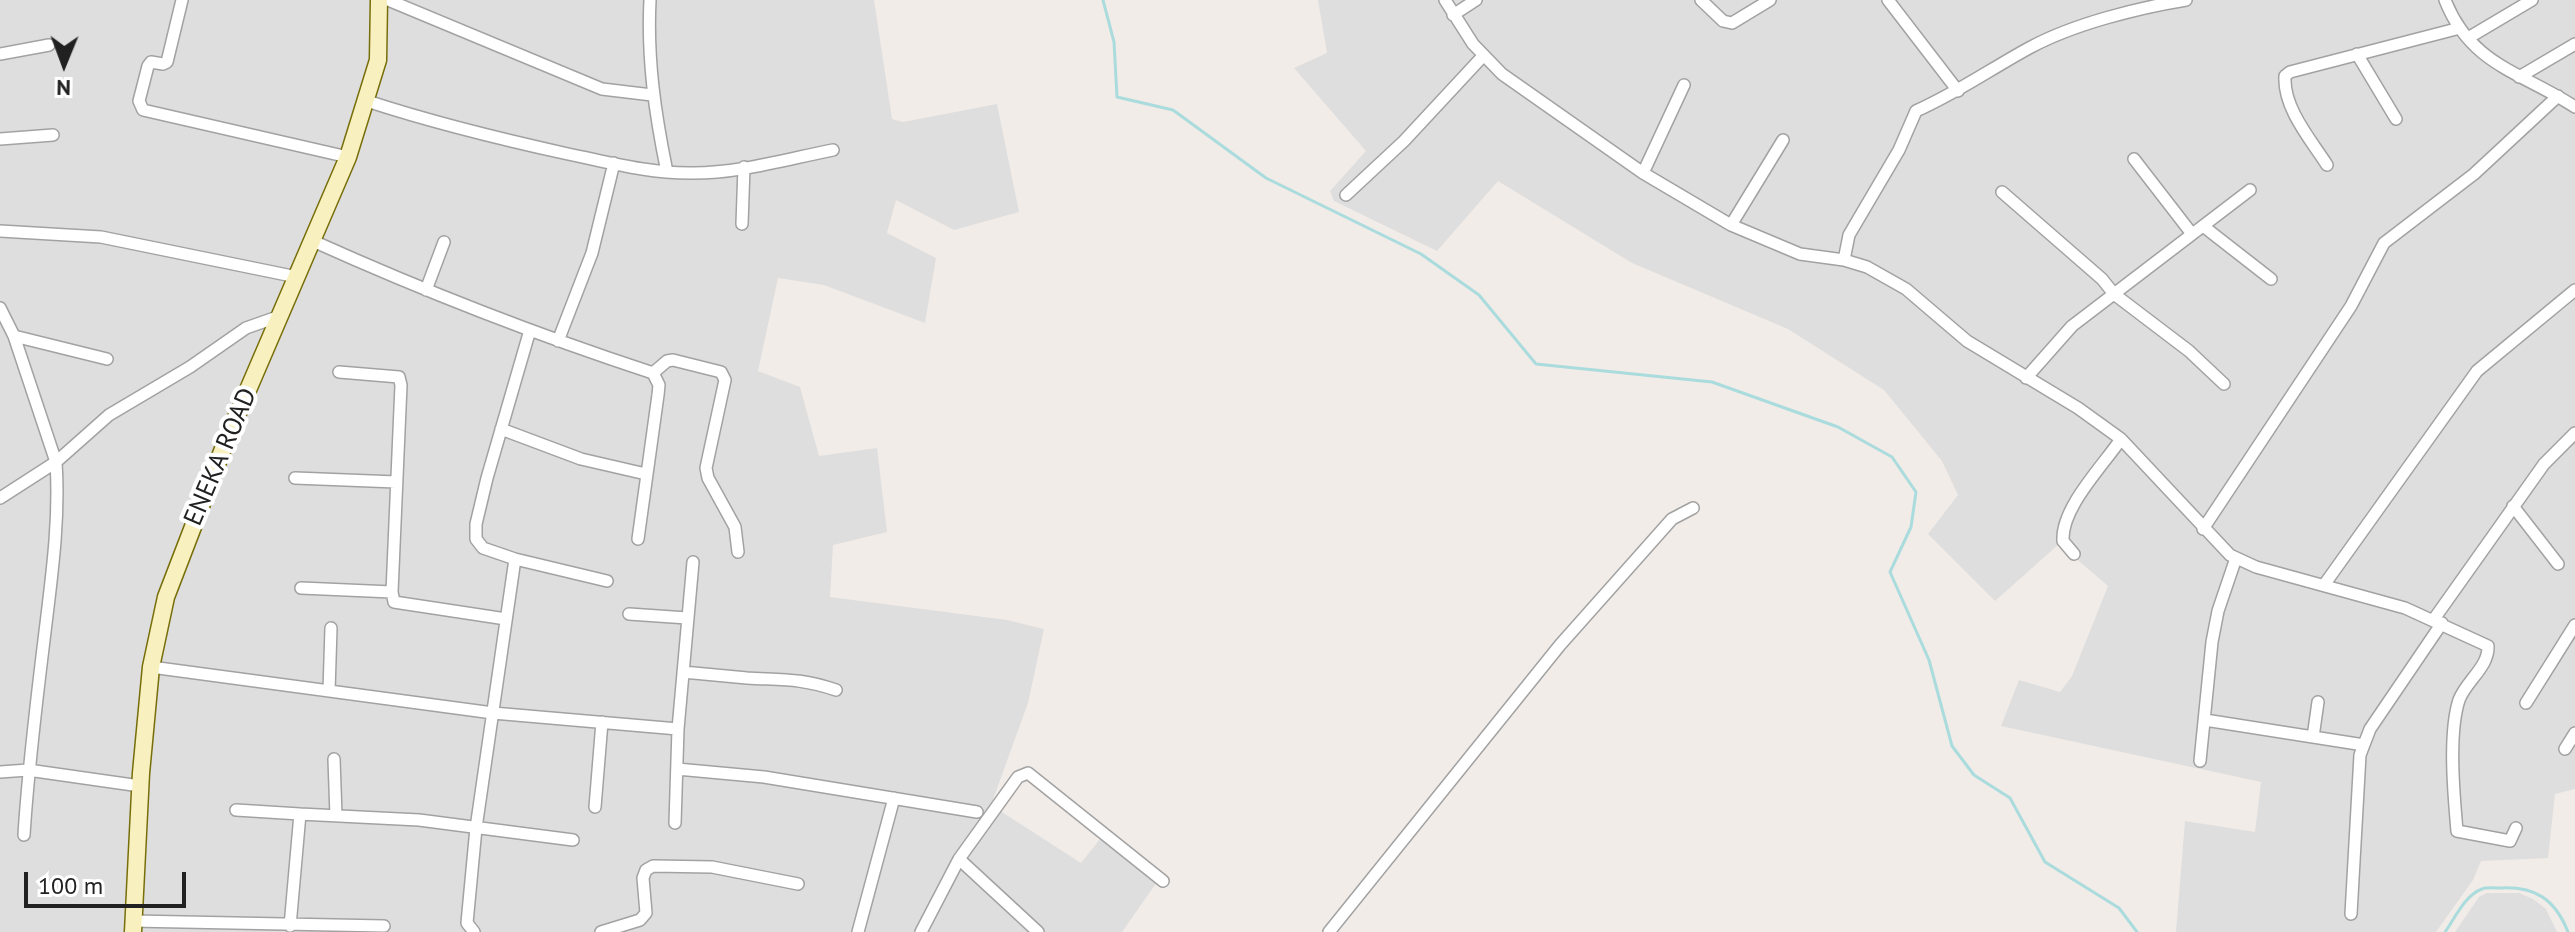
<!DOCTYPE html>
<html>
<head>
<meta charset="utf-8">
<style>
	body { margin:0 }
	#map { position:relative; width:2575px; height:932px; overflow:hidden; background:#f1ece8; font-family:"PT Sans",sans-serif }
	canvas { display:block }
	.north { position:absolute; left:24px; top:24px; width:80px; height:80px; -webkit-text-stroke:6px #fff; paint-order:stroke; rotate:181deg; font-size:22px; font-weight:700; line-height:32px; text-align:center; color:#212121 }
	.north::after { content:''; display:block; margin:auto; width:28px; height:36px; background:#212121; clip-path:polygon(50% 0,100% 100%,50% 72%,0 100%) }
	.scale { position:absolute; left:24px; top:872px; width:162px; height:36px; box-sizing:border-box; border:4px solid #212121; border-top:0; padding-left:10px; font-size:24px; line-height:28px; white-space:nowrap; color:#212121; -webkit-text-stroke:6px #fff; paint-order:stroke }
</style>
</head>
<body>
<div id="map">
<canvas width="2575" height="932"></canvas>
<div class="north">N</div>
<div class="scale">100 m</div>
</div>
<script>
const ctx = document.querySelector('canvas').getContext('2d');
ctx.lineJoin = 'round';
function paint(path, color) { ctx.fillStyle = color; ctx.fill(path, 'evenodd'); }
function trace(path, color, width, dash) { ctx.strokeStyle = color; ctx.lineWidth = width; ctx.lineCap = dash ? 'butt' : 'round'; ctx.setLineDash(dash || []); ctx.stroke(path); }
function drawText(font, color, halo, rows, align = 'center') {
  ctx.font = font + ' "PT Sans",sans-serif'; ctx.lineWidth = 8; ctx.setLineDash([]); ctx.textBaseline = 'middle'; ctx.strokeStyle = halo; ctx.fillStyle = color; for (const [text, x, y, turn = 0] of rows) {
    ctx.save(); ctx.translate(x, y); ctx.rotate((+turn || 0) * Math.PI / 180); ctx.textAlign = isNaN(turn) ? turn : align; if (halo) ctx.strokeText(text, 0, 0); ctx.fillText(text, 0, 0); ctx.restore();
  }
}
paint(new Path2D(`
	M 0,0 L 874,0 L 892,119 L 903,122 L 997,104 L 1019,212 L 954,230 L 896,200 L 887,233 L 936,258 L 925,323 L 824,285 L 778,278 L 758,371 L 800,387 L 819,456 L 877,448 L 887,532 L 833,545 L 830,597 L 1007,620 L 1044,629 L 1028,703 L 991,805 L 1081,863 L 1100,839 L 1157,882 L 1122,932 L 0,932 Z
	M 1318,0 L 2575,0 L 2575,789 L 2555,794 L 2548,858 L 2481,861 L 2473,880 L 2436,932 L 2176,932 L 2185,821 L 2255,832 L 2261,782 L 2001,726 L 2019,680 L 2060,692 L 2072,676 L 2108,586 L 2059,544 L 1995,601 L 1928,534 L 1958,495 L 1942,461 L 1884,390 L 1788,329 L 1632,263 L 1498,181 L 1437,251 L 1334,201 L 1330,191 L 1366,151 L 1294,68 L 1327,53 Z
	M 2487,893 L 2519,893 L 2533,899 L 2546,909 L 2557,932 L 2455,932 L 2479,897 Z`), '#dfdede');
trace(new Path2D(`
	M 1103,0 L 1114,42 L 1117,97 L 1173,110 L 1266,178 L 1421,254 L 1479,295 L 1536,364 L 1712,382 L 1838,427 L 1892,457 L 1916,492 L 1911,527 L 1890,572 L 1929,660 L 1952,746 L 1974,775 L 2010,798 L 2045,862 L 2119,908 L 2137,932
	M 2445,932 C 2455,918 2465,895 2482,889 C 2486,887 2495,888 2500,888 C 2535,886 2555,899 2568,932`), '#aadbdd', 3);
const minor = new Path2D(`
	M 182,0 L 167,62 L 163,64 L 151,62 L 148,66 L 139,101 L 143,110 L 348,157
	M 388,0 L 602,89 L 652,95
	M 650,0 C 647,59 655,114 667,172
	M 1445,0 L 1473,44 L 1502,74 L 1643,173 L 1731,225 L 1783,140
	M 1701,0 L 1723,21 L 1732,23 L 1770,0
	M 1888,0 L 1958,91
	M 2445,0 C 2471,66 2522,72 2575,107
	M 1453,15 L 1476,0
	M 2468,38 L 2532,0
	M 0,54 L 49,45
	M 2357,54 L 2396,119
	M 2519,77 L 2575,44
	M 367,101 C 434,123 500,139 568,154 C 608,162 648,173 689,173 C 737,174 787,159 833,150
	M 0,139 L 53,135
	M 2134,159 L 2192,234
	M 2327,165 C 2311,140 2283,108 2285,76 L 2290,72 L 2460,28
	M 1643,173 L 1684,85
	M 2002,192 L 2102,279 L 2114,294 L 2189,351 L 2224,384
	M 1346,195 L 1404,141 L 1483,56
	M 742,224 L 744,167
	M 1731,225 L 1800,254 L 1844,260 L 1867,267 L 1906,289 L 1967,341 L 2078,408 L 2121,439 L 2230,555 L 2256,567 L 2405,608 L 2488,646 C 2489,667 2466,681 2459,700 C 2448,734 2454,796 2457,831 L 2510,841 L 2516,828
	M 2203,226 L 2271,279
	M 0,231 L 101,237 L 297,277
	M 313,241 C 424,291 537,335 653,373
	M 1844,260 L 1849,235 L 1899,150 L 1916,111 C 1957,93 1992,68 2031,47 C 2074,24 2137,8 2186,0
	M 426,290 L 444,242
	M 0,308 L 14,336 L 56,462 C 60,522 51,581 44,640 C 36,705 28,770 24,835
	M 530,330 L 487,478 L 476,524 L 476,539 L 483,548 L 515,559 L 607,581
	M 14,336 L 107,359
	M 558,341 L 592,253 L 614,163
	M 339,372 L 399,377 L 401,385 L 392,592 L 394,602 L 506,619
	M 653,373 L 667,361 L 673,360 L 721,372 L 725,380 L 706,468 L 708,478 L 735,527 L 738,552
	M 2026,378 L 2072,326 L 2250,190
	M 501,429 L 581,459 L 646,474
	M 295,478 L 396,482
	M 0,498 L 56,462 L 109,415 L 190,367 L 246,328 L 280,316
	M 2513,506 L 2558,564
	M 2203,529 L 2351,306 L 2384,243 L 2474,174 L 2558,96
	M 638,539 L 658,395 L 659,385 L 653,373
	M 2074,554 L 2063,541 C 2061,508 2102,467 2121,439
	M 2324,585 L 2477,371 L 2575,290
	M 301,588 L 392,592
	M 629,614 L 687,618
	M 2434,619 L 2544,464 L 2575,433
	M 151,667 L 493,713 L 678,729
	M 683,672 C 704,674 726,676 747,678 C 782,680 801,678 836,690
	M 329,691 L 331,628
	M 2526,703 L 2575,625
	M 2205,720 L 2364,745
	M 2313,737 L 2318,702
	M 2565,749 L 2575,733
	M 334,759 L 336,816
	M 2200,761 L 2212,642 L 2218,611 L 2236,558
	M 677,769 L 764,777 L 977,812
	M 0,772 L 28,770 L 140,786
	M 595,807 L 602,722
	M 236,810 L 300,814
	M 675,823 L 678,729 L 693,562
	M 959,859 L 1038,932
	M 2351,914 L 2360,755 L 2370,729 L 2442,623
	M 133,921 L 384,926
	M 290,926 L 300,814 L 419,820 L 573,840
	M 474,932 L 467,923 L 476,828 L 515,559
	M 601,932 L 640,920 L 646,913 L 643,878 L 646,870 L 653,866 L 712,867 L 798,884
	M 858,932 L 894,798
	M 921,932 L 959,859 L 1018,777 L 1028,773 L 1163,881
	M 1329,932 L 1560,645 L 1672,519 L 1693,508`);
const secondary = new Path2D(`
	M 133,932 L 141,773 L 151,667 L 166,597 L 226,441 L 348,157 L 378,60 L 379,0`);
trace(minor, '#a2a2a2', 14);
trace(secondary, '#776e09', 19);
trace(minor, '#fff', 11);
trace(secondary, '#f8f0bf', 16);
drawText('26px', '#212121', '#fff', [
	["ENEKA ROAD",221,457,-67]
]);
</script>
</body>
</html>
